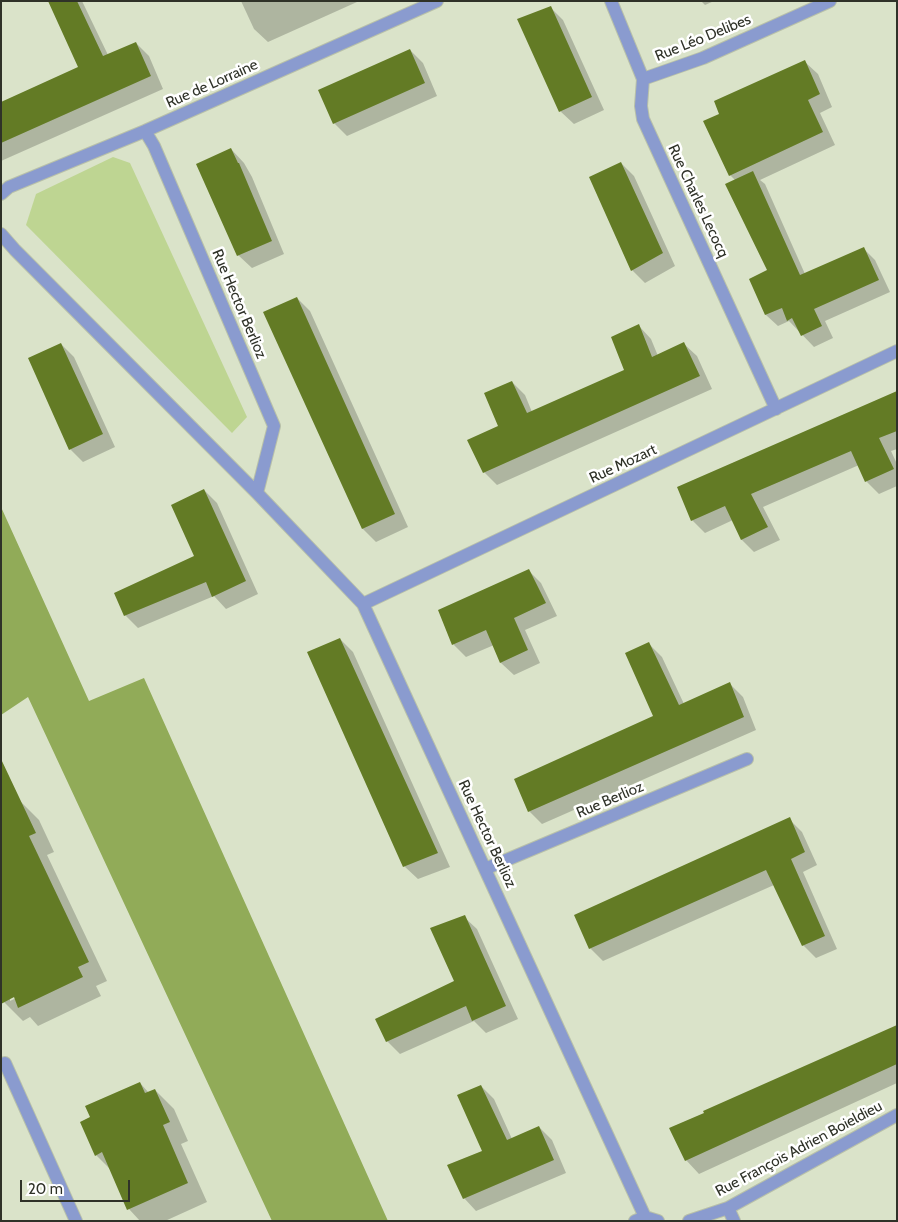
<!DOCTYPE html>
<html>
<head>
<meta charset="utf-8">
<style>
	body { margin:0 }
	#map { position:relative; width:898px; height:1222px; overflow:hidden; background:#dae3c9; font-family:Cabin,sans-serif }
	canvas { display:block }
	.frame { position:absolute; inset:0; border:2px solid #2f3228; pointer-events:none }
	.scale { position:absolute; left:20px; top:1180px; width:110px; height:22px; box-sizing:border-box; border:2px solid #2f3228; border-top:0; padding-left:6px; font-size:15px; line-height:18px; white-space:nowrap; color:#2f3228; -webkit-text-stroke:4px #fff; paint-order:stroke }
</style>
</head>
<body>
<div id="map">
<canvas width="898" height="1222"></canvas>
<div class="frame"></div>
<div class="scale">20 m</div>
</div>
<script>
const ctx = document.querySelector('canvas').getContext('2d');
ctx.lineJoin = 'round';
function paint(path, color) { ctx.fillStyle = color; ctx.fill(path, 'evenodd'); }
function trace(path, color, width, dash) { ctx.strokeStyle = color; ctx.lineWidth = width; ctx.lineCap = dash ? 'butt' : 'round'; ctx.setLineDash(dash || []); ctx.stroke(path); }
function drawText(font, color, halo, rows, align = 'center') {
  ctx.font = font + ' Cabin,sans-serif'; ctx.lineWidth = 5; ctx.setLineDash([]); ctx.textBaseline = 'middle'; ctx.strokeStyle = halo; ctx.fillStyle = color; for (const [text, x, y, turn = 0] of rows) {
    ctx.save(); ctx.translate(x, y); ctx.rotate((+turn || 0) * Math.PI / 180); ctx.textAlign = isNaN(turn) ? turn : align; if (halo) ctx.strokeText(text, 0, 0); ctx.fillText(text, 0, 0); ctx.restore();
  }
}
paint(new Path2D(`
	M 113,157 L 130,163 L 247,417 L 232,433 L 26,225 L 36,194 Z`), '#bed592');
paint(new Path2D(`
	M 1,507 L 89,701 L 144,678 L 388,1221 L 272,1221 L 28,697 L 1,715 Z`), '#91ab58');
paint(new Path2D(`
	M 50,1 L 82,1 L 108,55 L 136,43 L 149,56 L 163,89 L 1,161 L 1,103 L 79,68 Z
	M 241,1 L 356,1 L 357,2 L 268,42 L 254,29 Z
	M 701,1 L 714,1 L 705,5 Z
	M 550,7 L 563,20 L 604,110 L 574,124 L 560,111 Z
	M 410,50 L 423,63 L 437,96 L 347,136 L 334,123 Z
	M 805,62 L 818,74 L 832,107 L 820,113 L 835,145 L 760,180 L 765,184 L 805,274 L 863,248 L 875,260 L 890,292 L 825,321 L 833,338 L 814,347 L 789,321 L 778,326 L 766,315 L 750,279 L 769,270 L 736,181 L 730,175 L 721,115 Z
	M 231,149 L 244,163 L 252,177 L 284,254 L 252,268 L 238,255 Z
	M 621,163 L 634,176 L 675,266 L 645,283 L 632,270 Z
	M 297,298 L 310,311 L 408,527 L 376,542 L 363,529 Z
	M 639,326 L 651,339 L 658,356 L 684,344 L 697,356 L 712,389 L 497,485 L 484,472 L 512,382 L 525,395 L 532,412 L 625,371 Z
	M 61,344 L 74,357 L 115,447 L 83,462 L 70,449 Z
	M 897,398 L 897,449 L 891,451 L 897,464 L 897,486 L 879,494 L 867,482 L 859,465 L 763,507 L 780,540 L 754,552 L 742,540 L 733,520 L 705,533 L 692,520 Z
	M 204,490 L 217,503 L 258,594 L 226,609 L 214,596 L 138,628 L 125,615 L 196,557 Z
	M 529,571 L 541,583 L 557,616 L 525,630 L 540,663 L 514,675 L 501,663 L 494,645 L 466,657 L 454,645 L 440,611 Z
	M 340,639 L 353,652 L 450,867 L 418,879 L 404,866 Z
	M 649,644 L 662,657 L 684,704 L 730,684 L 743,697 L 756,730 L 542,824 L 529,811 L 655,716 Z
	M 20,801 L 39,820 L 54,852 L 47,855 L 107,981 L 96,986 L 101,996 L 38,1026 L 30,1017 L 23,1021 L 4,1002 ZM 20,996 L 10,1001 L 10,998 Z
	M 789,819 L 802,832 L 817,865 L 803,872 L 837,949 L 816,958 L 803,945 L 774,885 L 603,961 L 590,948 Z
	M 464,917 L 477,929 L 518,1019 L 486,1033 L 474,1021 L 400,1054 L 387,1041 L 456,981 Z
	M 897,1042 L 897,1083 L 699,1174 L 686,1160 Z
	M 140,1083 L 149,1093 L 155,1090 L 174,1109 L 188,1141 L 181,1144 L 207,1202 L 165,1221 L 140,1221 L 129,1209 L 111,1170 L 96,1155 L 92,1118 Z
	M 481,1086 L 494,1099 L 512,1139 L 539,1127 L 552,1140 L 566,1173 L 476,1211 L 464,1198 L 484,1151 Z`), '#0003');
paint(new Path2D(`
	M 48,1 L 77,1 L 103,56 L 136,42 L 151,76 L 1,143 L 1,102 L 78,67 Z
	M 551,6 L 592,97 L 559,112 L 517,19 Z
	M 410,49 L 425,83 L 333,124 L 318,90 Z
	M 805,60 L 820,94 L 808,100 L 823,132 L 729,176 L 703,121 L 719,114 L 714,101 Z
	M 231,148 L 238,163 L 239,163 L 272,241 L 237,256 L 196,164 Z
	M 621,162 L 663,253 L 631,271 L 589,177 Z
	M 753,171 L 800,275 L 864,247 L 879,280 L 814,309 L 822,326 L 801,336 L 792,318 L 787,321 L 782,308 L 765,315 L 749,279 L 767,270 L 725,184 Z
	M 297,297 L 395,514 L 362,529 L 263,312 Z
	M 639,324 L 652,357 L 684,342 L 700,376 L 483,473 L 467,440 L 498,426 L 484,393 L 512,381 L 527,413 L 624,370 L 611,337 Z
	M 61,343 L 103,434 L 69,450 L 28,358 Z
	M 897,391 L 897,431 L 879,438 L 894,469 L 865,482 L 851,451 L 751,494 L 768,527 L 741,540 L 725,506 L 691,521 L 677,487 Z
	M 204,489 L 246,581 L 212,597 L 206,582 L 124,616 L 114,593 L 194,556 L 171,505 Z
	M 529,569 L 546,603 L 514,618 L 528,650 L 500,663 L 486,630 L 452,645 L 438,610 Z
	M 340,638 L 438,853 L 403,867 L 307,652 Z
	M 649,642 L 679,705 L 730,682 L 744,717 L 528,812 L 514,779 L 653,716 L 625,653 Z
	M 1,759 L 36,833 L 29,836 L 89,962 L 78,967 L 83,977 L 18,1008 L 14,997 L 1,1004 Z
	M 790,817 L 805,852 L 791,859 L 825,936 L 802,946 L 766,870 L 589,949 L 574,915 Z
	M 465,915 L 506,1006 L 472,1021 L 466,1006 L 386,1042 L 375,1019 L 454,981 L 430,928 Z
	M 897,1025 L 897,1064 L 685,1161 L 669,1128 L 704,1113 L 703,1111 Z
	M 140,1082 L 145,1093 L 155,1089 L 170,1122 L 163,1125 L 188,1183 L 127,1210 L 102,1152 L 95,1156 L 80,1122 L 90,1117 L 85,1106 Z
	M 481,1085 L 507,1140 L 539,1126 L 554,1160 L 463,1199 L 447,1165 L 482,1151 L 457,1095 Z`), '#637b25');
const minor = new Path2D(`
	M 611,1 L 643,79 L 641,106 L 643,119 L 776,409
	M 643,79 L 703,58 L 830,1
	M 145,131 L 154,146 L 274,426 L 257,493
	M 1,194 L 9,187 L 145,131 L 437,1
	M 1,234 L 15,250 L 257,493 L 363,604 L 645,1217
	M 363,604 L 897,351
	M 485,869 L 747,759
	M 5,1063 L 76,1221
	M 728,1208 L 734,1221
	M 635,1221 L 645,1217 L 658,1221
	M 689,1221 L 728,1208 L 897,1115`);
trace(minor, '#b8c0a9', 14);
trace(minor, '#8a9bcf', 12);
drawText('15px', '#2f3228', '#fff', [
	["Rue Léo Delibes",703,38,-22],
	["Rue de Lorraine",212,84,-24],
	["Rue Charles Lecocq",698,201,65],
	["Rue Hector Berlioz",239,304,67],
	["Rue Mozart",623,464,-25],
	["Rue Berlioz",610,800,-23],
	["Rue Hector Berlioz",487,834,65],
	["Rue François Adrien Boieldieu",799,1149,-28]
]);
</script>
</body>
</html>
